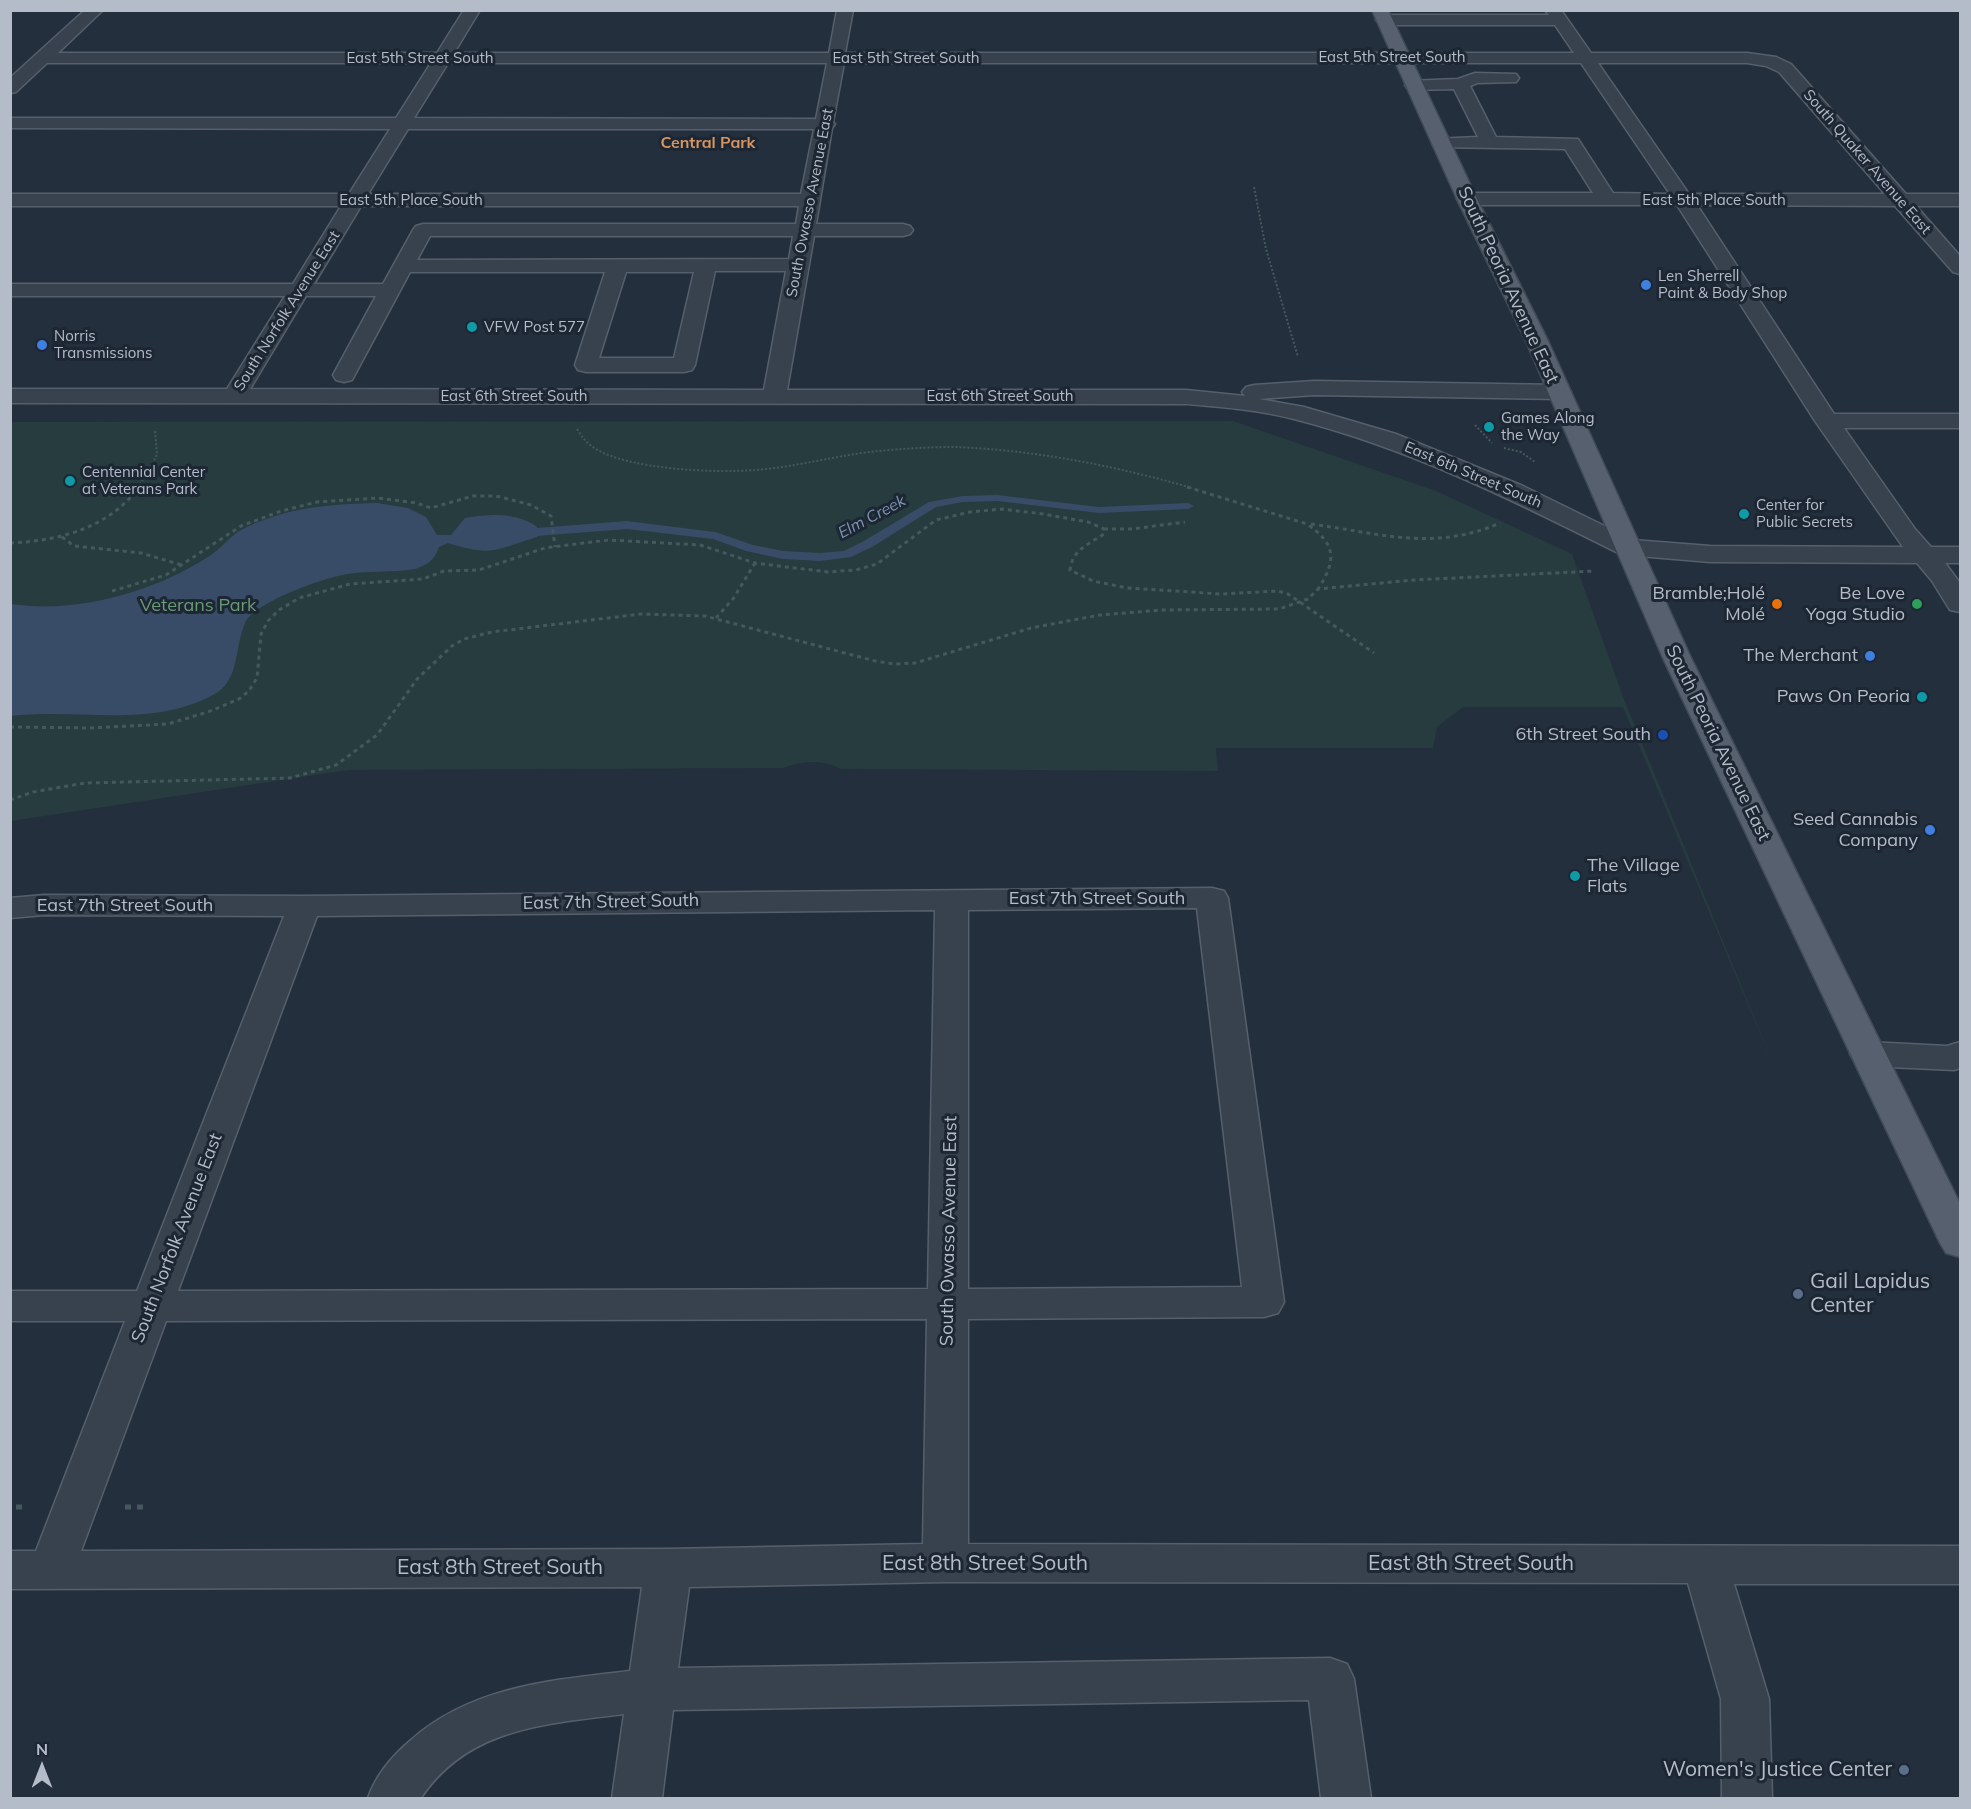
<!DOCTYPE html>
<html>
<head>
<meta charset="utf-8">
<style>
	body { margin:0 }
	#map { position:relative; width:1971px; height:1809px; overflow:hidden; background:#242f3e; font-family:Mulish,sans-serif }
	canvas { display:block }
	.frame { position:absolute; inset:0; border:12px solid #b4bcc9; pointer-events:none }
	.north { position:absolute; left:12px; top:1737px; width:60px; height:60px; -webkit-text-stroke:4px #1d2633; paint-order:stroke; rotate:0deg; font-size:16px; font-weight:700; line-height:24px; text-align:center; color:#b4bcc9 }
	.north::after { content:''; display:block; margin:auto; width:21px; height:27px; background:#b4bcc9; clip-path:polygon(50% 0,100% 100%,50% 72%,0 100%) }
</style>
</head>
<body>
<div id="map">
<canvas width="1971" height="1809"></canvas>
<div class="frame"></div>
<div class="north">N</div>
</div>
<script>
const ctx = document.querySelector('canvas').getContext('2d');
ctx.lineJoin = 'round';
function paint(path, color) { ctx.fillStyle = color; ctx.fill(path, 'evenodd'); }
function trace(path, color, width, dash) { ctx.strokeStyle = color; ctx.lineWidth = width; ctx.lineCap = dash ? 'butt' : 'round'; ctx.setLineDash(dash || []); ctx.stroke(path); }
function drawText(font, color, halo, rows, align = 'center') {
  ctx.font = font + ' Mulish,sans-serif'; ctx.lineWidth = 6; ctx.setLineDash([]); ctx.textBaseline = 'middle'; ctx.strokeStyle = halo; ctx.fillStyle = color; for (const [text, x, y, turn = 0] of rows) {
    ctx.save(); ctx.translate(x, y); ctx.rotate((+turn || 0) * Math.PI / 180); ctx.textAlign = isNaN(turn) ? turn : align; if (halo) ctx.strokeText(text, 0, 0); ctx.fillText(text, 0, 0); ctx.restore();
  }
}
paint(new Path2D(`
	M 1233,421 L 1436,491 L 1572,554 L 1623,697 L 1781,1083 L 1623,707 L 1463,707 L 1437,727 L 1433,748 L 1216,748 L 1218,771 L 841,769 C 820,759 804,761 783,768 L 348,770 L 11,821 L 11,422 Z`), '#263c3f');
paint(new Path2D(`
	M 377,503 L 408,508 L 426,517 L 437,535 L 451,535 L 465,518 C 490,514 516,512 537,527 L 537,537 C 494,550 493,557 448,543 L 439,547 C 435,560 427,565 415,569 C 391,573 366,570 342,575 C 319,580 255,602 245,623 C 234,649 240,681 213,695 C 149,729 78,708 11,716 L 11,604 C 77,614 155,592 211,555 C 220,549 227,540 235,534 C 243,528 255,523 264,520 C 300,506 339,504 377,503 Z`), '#394c67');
paint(new Path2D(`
	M 997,495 L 1099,507 L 1188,503 L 1194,506 L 1188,509 L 1099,513 L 997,501 L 963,502 L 936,507 L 872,547 L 851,557 L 820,561 L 783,559 L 746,551 L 713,539 L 627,529 L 537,536 L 531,532 L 537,528 L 627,521 L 715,532 L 753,545 L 783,551 L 820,553 L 844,551 L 864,541 L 929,502 L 963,496 Z`), '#394c67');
const minor = new Path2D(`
	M 85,10 L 103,10 L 58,53 L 437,53 L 464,10 L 480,10 L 454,53 L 829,53 L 837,10 L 853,10 L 845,53 L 1574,53 L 1555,25 L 1384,25 L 1376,20 L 1384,15 L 1549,15 L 1545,10 L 1561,10 L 1591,53 L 1747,53 L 1776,57 L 1791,64 L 1906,194 L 1960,194 L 1960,206 L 1916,206 L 1960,256 L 1960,274 L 1953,272 L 1895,206 L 1697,205 L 1834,414 L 1960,414 L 1960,428 L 1844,428 L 1915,529 L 1931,547 L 1960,547 L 1960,563 L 1945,563 L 1960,583 L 1960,612 L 1950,610 L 1932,581 L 1917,563 L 1710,562 L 1627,555 L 1618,553 C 1513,500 1408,448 1294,419 C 1259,410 1222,407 1186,404 L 10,403 L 10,389 L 227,389 L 285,296 L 10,296 L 10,284 L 293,284 L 341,206 L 10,206 L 10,194 L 349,194 L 390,129 L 10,128 L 10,118 L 396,118 L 431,63 L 47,63 L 16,92 L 10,93 L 10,78 ZM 448,63 L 827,63 L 816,119 L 414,118 ZM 844,63 L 1581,63 L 1670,194 L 1613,193 L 1578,139 L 1496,137 L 1470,86 L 1477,83 L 1516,82 L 1519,78 L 1516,74 L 1475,73 L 1458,79 L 1408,81 L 1405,85 L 1408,89 L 1414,90 L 1454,89 L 1478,137 L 1434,139 L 1432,143 L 1434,147 L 1565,149 L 1593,193 L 1467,193 L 1460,195 L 1457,199 L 1460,203 L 1467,205 L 1677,205 L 1815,421 L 1903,547 L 1710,546 L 1633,540 L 1523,486 L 1396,434 L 1304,407 L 1259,399 L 1314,395 L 1559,399 L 1567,397 L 1571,392 L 1567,387 L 1559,385 L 1314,381 L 1254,385 L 1246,387 L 1242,392 L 1245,396 L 1186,390 L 787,390 L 814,236 L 903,236 L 910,234 L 913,230 L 910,226 L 903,224 L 816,224 L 832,128 L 835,124 L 833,122 ZM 1598,63 L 1747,63 L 1766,66 L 1779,72 L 1885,194 L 1689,194 ZM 408,129 L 814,129 L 801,194 L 368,194 ZM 361,206 L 799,206 L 796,224 L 423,224 L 416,226 L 413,230 L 383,284 L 314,284 ZM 430,236 L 793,236 L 789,259 L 417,260 ZM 715,271 L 786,271 L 764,390 L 250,389 L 306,296 L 376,296 L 333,375 L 336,380 L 344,382 L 352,380 L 410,272 L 605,272 L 575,365 L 578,370 L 586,372 L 684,372 L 692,370 L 695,365 ZM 626,272 L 694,272 L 674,358 L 599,358 Z
	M 1212,888 L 1224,891 L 1228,898 L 1284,1302 L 1278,1313 L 1264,1317 L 968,1319 L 968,1544 L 1960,1546 L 1960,1584 L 1734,1584 L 1769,1699 L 1772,1798 L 1722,1798 L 1721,1699 L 1688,1583 L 945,1582 L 689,1587 L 678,1668 L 1330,1658 L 1347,1664 L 1354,1679 L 1371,1798 L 1321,1798 L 1309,1700 L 673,1710 L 662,1798 L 612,1798 L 624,1714 C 547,1724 468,1727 421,1798 L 368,1798 C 376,1775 392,1756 411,1740 C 472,1686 553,1680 630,1671 L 642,1587 L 10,1589 L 10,1551 L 36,1551 L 125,1321 L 10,1321 L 10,1291 L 137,1291 L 284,916 L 44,915 L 10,918 L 10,898 L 44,895 L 304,896 ZM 1197,908 L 1242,1287 L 968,1289 L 968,910 ZM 935,910 L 928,1289 L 178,1291 L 317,916 ZM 927,1319 L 923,1544 L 668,1549 L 81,1551 L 166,1321 Z
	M 1868,1042 L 1947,1046 L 1960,1042 L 1960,1068 L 1954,1070 L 1868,1066 L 1855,1062 L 1850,1054 L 1855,1046 Z`);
const major = new Path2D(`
	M 1372,10 L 1388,10 L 1477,199 L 1548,341 L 1691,658 L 1960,1204 L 1960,1257 L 1946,1253 L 1940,1243 L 1663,658 L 1526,341 L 1457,199 Z`);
trace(minor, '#565f6c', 3);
trace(major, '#414a57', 3);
trace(new Path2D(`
	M 1254,187 L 1266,249 L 1298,357
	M 1475,425 L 1492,443
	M 577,429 C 582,437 587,444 596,449 C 631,470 715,473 756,470 C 794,467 831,457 869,452 C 897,449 926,447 955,447 C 1035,450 1116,466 1192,488
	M 1504,448 L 1521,452 L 1535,462
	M 138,488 L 157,455 L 155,429`), '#44595c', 2, [2, 2]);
trace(new Path2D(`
	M 1187,487 L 1307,524 C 1336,544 1337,560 1318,589
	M 1311,524 C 1379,533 1433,552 1500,523
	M 1104,529 L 1132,529 L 1185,522
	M 62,537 L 74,546 L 141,553 L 182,565
	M 10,543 C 59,541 109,528 139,487
	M 112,591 L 166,575 L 241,526 L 281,511 L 317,502 L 377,498 L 416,503 L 431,508 L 473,496 L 496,496 L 531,505 L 551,516 L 555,547
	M 716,618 L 733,599 L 755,563
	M 10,727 L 90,728 L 168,724 L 208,712 L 239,699 L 249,691 L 257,678 L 261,634 L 268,621 L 279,610 L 299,598 L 350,584 L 423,579 L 444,571 L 479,570 L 545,548 L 609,540 L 700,545 L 755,563 L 828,572 L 856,570 L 877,564 L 936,520 L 970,512 L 1002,509 L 1043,514 L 1088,522 L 1104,529 L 1104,534 C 1089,544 1072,550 1070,570 L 1093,581 L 1127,588 L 1221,594 L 1278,591 L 1288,594 L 1374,653
	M 10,800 L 33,792 L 85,783 L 290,778 L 336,765 L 377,735 L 418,678 L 452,646 L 464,639 L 492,632 L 641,614 L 705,616 L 875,661 L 894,664 L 915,663 L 1031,628 L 1100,615 L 1162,610 L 1279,609 L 1308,599 L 1318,589 L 1414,580 L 1594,571`), '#44595c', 3, [4, 4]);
trace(new Path2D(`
	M 16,1507 L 27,1507
	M 125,1507 L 145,1507`), '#44595c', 5, [6, 6]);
paint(minor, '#38414e');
paint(major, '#56606e');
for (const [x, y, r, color] of [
	[1646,285,6,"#3f7fe0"],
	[472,327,6,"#0f9aa8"],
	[42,345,6,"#3f7fe0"],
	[1489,427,6,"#0f9aa8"],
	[70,481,6,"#0f9aa8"],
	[1744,514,6,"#0f9aa8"],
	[1777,604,6,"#e8710a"],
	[1917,604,6,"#2e9e5b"],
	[1870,656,6,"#3f7fe0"],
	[1922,697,6,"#0f9aa8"],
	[1663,735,6,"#1a4fb4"],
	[1930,830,6,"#3f7fe0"],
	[1575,876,6,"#0f9aa8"],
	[1798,1294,6,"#5c6f8a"],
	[1904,1770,6,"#5c6f8a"]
]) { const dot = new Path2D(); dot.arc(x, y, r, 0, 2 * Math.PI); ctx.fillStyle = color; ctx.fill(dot); trace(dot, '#1d2633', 2); }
drawText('15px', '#b4bcc9', '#1d2633', [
	["East 5th Street South",1392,57],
	["East 5th Street South",420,58],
	["East 5th Street South",906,58],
	["South Quaker Avenue East",1867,162,49],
	["East 5th Place South",411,200],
	["East 5th Place South",1714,200],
	["South Owasso Avenue East",810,203,-79],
	["South Norfolk Avenue East",287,311,-58],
	["East 6th Street South",514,396],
	["East 6th Street South",1000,396],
	["East 6th Street South",1473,475,23]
]);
drawText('15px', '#b4bcc9', '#1d2633', [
	["Len Sherrell",1658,276],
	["Paint & Body Shop",1658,293],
	["VFW Post 577",484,327],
	["Norris",54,336],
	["Transmissions",54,353],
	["Games Along",1501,418],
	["the Way",1501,435],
	["Centennial Center",82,472],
	["at Veterans Park",82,489],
	["Center for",1756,505],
	["Public Secrets",1756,522]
], 'left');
drawText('bold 16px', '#d59563', '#1d2633', [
	["Central Park",708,143]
]);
drawText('italic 16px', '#7c92b1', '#1d2633', [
	["Elm Creek",872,517,-28]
]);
drawText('18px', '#b4bcc9', '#1d2633', [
	["South Peoria Avenue East",1508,285,65],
	["South Peoria Avenue East",1718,743,64],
	["East 7th Street South",1097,899],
	["East 7th Street South",611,902,-1],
	["East 7th Street South",125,906],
	["South Owasso Avenue East",949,1231,-89],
	["South Norfolk Avenue East",177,1238,-69]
]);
drawText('18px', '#b4bcc9', '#1d2633', [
	["Bramble;Holé",1765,594],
	["Molé",1765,615],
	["Be Love",1905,594],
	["Yoga Studio",1905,615],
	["The Merchant",1858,656],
	["Paws On Peoria",1910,697],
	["6th Street South",1651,735],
	["Seed Cannabis",1918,820],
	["Company",1918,841],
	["The Village",1587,866,"left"],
	["Flats",1587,887,"left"]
], 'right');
drawText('18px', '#6b9a76', '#1d2633', [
	["Veterans Park",198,606]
]);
drawText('21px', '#b4bcc9', '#1d2633', [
	["Gail Lapidus",1810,1282],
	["Center",1810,1306],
	["Women's Justice Center",1892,1770,"right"]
], 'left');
drawText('21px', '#b4bcc9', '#1d2633', [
	["East 8th Street South",985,1564],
	["East 8th Street South",1471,1564],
	["East 8th Street South",500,1568]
]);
</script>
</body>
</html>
